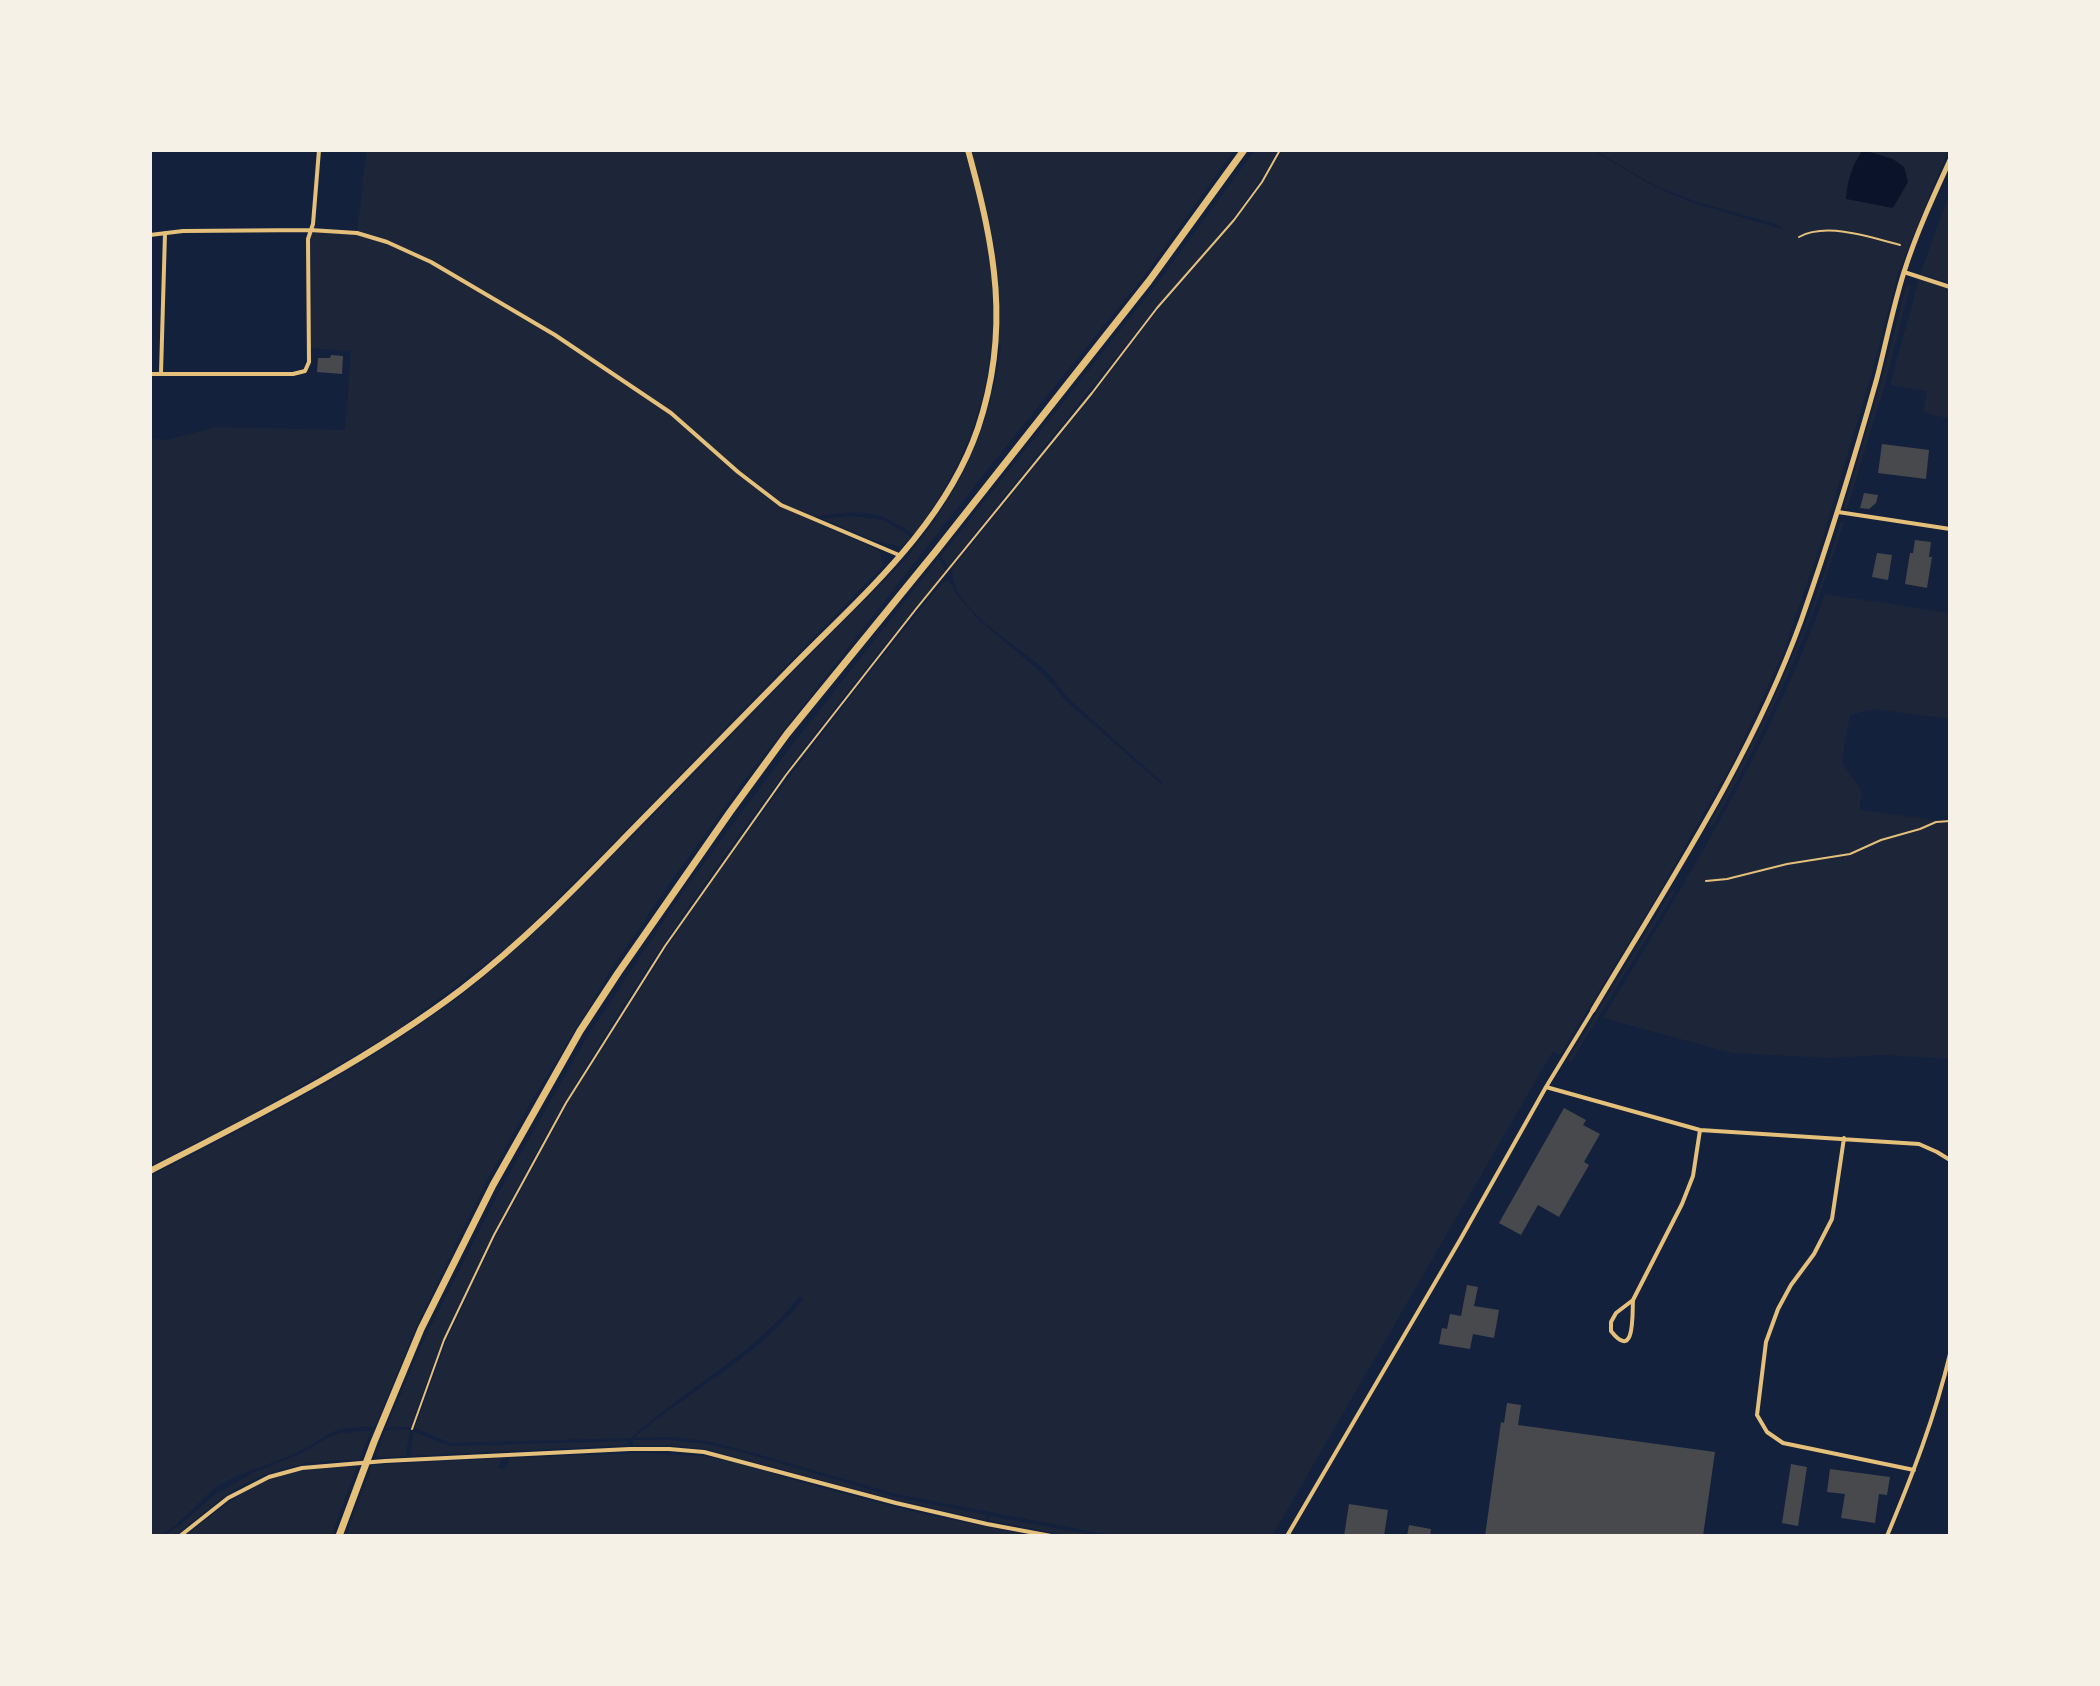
<!DOCTYPE html>
<html>
<head>
<meta charset="utf-8">
<style>
	body { margin:0 }
	#map { position:relative; width:2100px; height:1686px; overflow:hidden; background:#14213d; font-family:Helvetica,sans-serif }
	canvas { display:block }
	.frame { position:absolute; inset:0; border:152px solid #f6f1e7; pointer-events:none }
</style>
</head>
<body>
<div id="map">
<canvas width="2100" height="1686"></canvas>
<div class="frame"></div>
</div>
<script>
const ctx = document.querySelector('canvas').getContext('2d');
ctx.lineJoin = 'round';
function paint(path, color) { ctx.fillStyle = color; ctx.fill(path, 'evenodd'); }
function trace(path, color, width, dash) { ctx.strokeStyle = color; ctx.lineWidth = width; ctx.lineCap = dash ? 'butt' : 'round'; ctx.setLineDash(dash || []); ctx.stroke(path); }
paint(new Path2D(`
	M 367,150 L 1234,150 L 1144,276 L 992,464 L 742,783 L 669,884 L 611,970 L 531,1102 L 486,1182 L 416,1327 L 375,1427 C 363,1427 349,1427 338,1430 C 324,1435 313,1445 300,1451 C 272,1465 240,1471 214,1489 C 197,1502 173,1536 150,1536 L 150,1176 C 258,1121 367,1067 464,993 C 526,945 581,887 637,832 C 701,768 764,701 828,637 C 854,611 880,586 905,560 C 957,498 992,426 1001,345 L 993,341 C 989,356 988,374 984,390 C 970,445 948,489 914,534 C 905,529 895,522 885,518 C 864,509 836,513 814,517 L 812,521 L 879,550 L 883,566 L 604,852 L 508,947 L 393,1033 L 247,1117 L 150,1166 L 150,439 L 167,440 L 216,427 L 345,430 L 351,351 L 309,348 L 307,262 L 310,230 L 357,232 Z
	M 1255,150 L 1279,150 C 1245,208 1202,258 1156,307 L 947,568 L 945,561 L 940,557 L 1156,285 Z
	M 1282,150 L 1592,150 L 1655,187 L 1693,203 L 1781,229 L 1783,228 L 1776,224 L 1694,201 L 1656,186 L 1594,150 L 1948,150 L 1898,273 L 1871,376 L 1822,540 L 1782,656 L 1735,758 L 1658,894 L 1560,1055 L 1553,1052 L 1539,1075 L 1272,1536 L 1115,1536 L 896,1494 L 743,1450 L 707,1441 L 671,1437 L 634,1438 C 687,1392 761,1355 803,1299 L 800,1296 C 754,1355 685,1388 631,1438 L 450,1443 L 415,1428 L 446,1342 L 496,1236 L 568,1103 L 667,947 L 734,850 L 865,678 L 942,583 L 949,581 L 957,595 L 980,621 L 1043,674 L 1065,700 L 1162,785 L 1163,783 C 1132,755 1101,728 1070,700 C 1061,691 1055,680 1046,671 C 1019,645 951,610 952,569 L 1092,396 L 1158,310 L 1235,221 L 1263,182 Z
	M 1950,192 L 1950,283 L 1920,274 Z
	M 1919,278 L 1950,289 L 1950,419 L 1923,412 L 1927,391 L 1890,385 Z
	M 1911,284 L 1885,384 L 1847,509 L 1844,508 L 1881,382 L 1906,287 Z
	M 849,516 L 884,520 L 911,537 L 901,547 L 873,540 L 823,519 Z
	M 1841,521 L 1844,522 C 1810,631 1768,728 1712,827 L 1709,825 C 1739,771 1767,716 1791,660 C 1811,615 1826,568 1841,521 Z
	M 938,559 L 942,562 L 945,572 C 750,805 569,1058 445,1336 C 432,1366 422,1397 410,1427 L 386,1428 L 427,1333 L 500,1190 L 587,1037 L 685,889 L 741,813 L 796,740 Z
	M 1825,594 L 1950,613 L 1950,719 L 1873,709 L 1850,715 L 1842,762 L 1861,790 L 1860,810 L 1950,822 L 1950,1059 L 1882,1055 L 1829,1058 L 1732,1053 L 1603,1018 C 1686,881 1771,745 1825,594 Z
	M 1672,890 L 1675,892 L 1571,1062 L 1568,1060 Z
	M 385,1430 L 410,1430 L 406,1456 L 376,1457 Z
	M 363,1431 L 371,1431 L 359,1460 C 313,1460 267,1467 228,1494 C 210,1507 192,1522 174,1536 L 163,1536 L 181,1524 L 217,1493 L 255,1472 L 302,1453 L 329,1437 L 341,1433 Z
	M 414,1432 L 450,1446 L 628,1441 L 628,1445 L 410,1456 Z
	M 633,1440 L 670,1440 L 707,1444 L 742,1452 L 895,1497 L 987,1515 L 986,1520 L 896,1500 L 705,1449 L 670,1445 L 633,1445 Z
	M 639,1453 L 703,1456 L 739,1463 L 808,1484 L 910,1511 L 1032,1536 L 346,1536 L 372,1465 L 502,1458 L 498,1468 L 503,1469 L 507,1466 L 509,1458 Z
	M 357,1466 L 331,1536 L 185,1536 C 212,1516 238,1492 269,1480 C 296,1469 328,1467 357,1466 Z
	M 989,1516 L 1098,1536 L 1070,1536 L 989,1520 Z`), '#1d2539');
paint(new Path2D(`
	M 1863,150 L 1893,159 L 1904,167 L 1908,182 L 1893,208 L 1846,199 C 1847,182 1852,164 1863,150 Z`), '#0b132b');
paint(new Path2D(`
	M 331,355 L 343,356 L 342,374 L 317,372 L 318,358 L 330,358 Z
	M 1882,444 L 1929,450 L 1926,479 L 1878,473 Z
	M 1864,493 L 1878,495 L 1876,503 L 1869,509 L 1860,508 Z
	M 1915,540 L 1931,542 L 1929,557 L 1932,557 L 1927,588 L 1905,584 L 1910,553 L 1913,553 Z
	M 1877,553 L 1892,555 L 1888,580 L 1872,577 Z
	M 1564,1108 L 1586,1120 L 1583,1125 L 1600,1134 L 1584,1162 L 1589,1165 L 1559,1217 L 1538,1205 L 1521,1235 L 1499,1223 Z
	M 1467,1285 L 1478,1287 L 1474,1306 L 1499,1310 L 1494,1338 L 1473,1334 L 1470,1349 L 1439,1344 L 1442,1328 L 1447,1329 L 1450,1314 L 1461,1316 Z
	M 1507,1403 L 1521,1405 L 1518,1425 L 1715,1452 L 1703,1536 L 1485,1536 L 1501,1422 L 1504,1423 Z
	M 1791,1464 L 1807,1467 L 1798,1526 L 1782,1523 Z
	M 1830,1469 L 1890,1477 L 1887,1495 L 1879,1494 L 1875,1523 L 1841,1518 L 1845,1494 L 1827,1492 Z
	M 1349,1504 L 1388,1510 L 1384,1536 L 1344,1536 Z
	M 1409,1525 L 1431,1529 L 1430,1536 L 1407,1536 Z`), '#48494c');
trace(new Path2D(`
	M 1799,237 C 1826,222 1871,237 1900,245
	M 1706,881 L 1727,879 L 1787,864 L 1850,854 L 1881,840 L 1920,829 L 1936,822 L 1950,821
	M 412,1429 L 444,1340 L 494,1235 L 566,1103 L 665,946 L 786,775 L 916,609 L 1092,393 L 1157,308 L 1234,220 L 1262,182 L 1280,150`), '#e5c07b', 2);
trace(new Path2D(`
	M 150,235 L 183,231 L 310,230 L 357,233 L 387,242 L 431,262 L 555,335 L 671,413 L 738,472 L 781,505 L 899,555
	M 1904,272 L 1950,287
	M 161,373 L 165,233
	M 150,374 L 293,374 L 305,371 L 309,362 L 308,239 L 313,224 L 319,150
	M 1838,512 L 1950,529
	M 1546,1087 L 1700,1130 L 1919,1144 L 1937,1152 L 1950,1160
	M 1844,1138 L 1832,1219 L 1814,1254 L 1791,1285 L 1778,1309 L 1766,1342 L 1757,1415 L 1767,1432 L 1783,1443 L 1914,1470
	M 1633,1300 C 1632,1310 1636,1363 1611,1331 L 1611,1322 L 1616,1313 L 1633,1300 L 1682,1204 L 1693,1176 L 1700,1130
	M 180,1536 L 228,1498 L 269,1477 L 302,1468 L 385,1461 L 630,1449 L 669,1449 L 704,1452 L 896,1503 L 987,1524 L 1051,1536
	M 1287,1536 L 1460,1240 L 1546,1087 L 1593,1010
	M 1887,1536 C 1912,1476 1935,1417 1950,1354`), '#e5c07b', 4);
trace(new Path2D(`
	M 1593,1010 C 1668,884 1751,759 1801,621 C 1829,541 1854,460 1877,378 C 1886,343 1893,307 1904,272 C 1916,234 1933,197 1950,160`), '#e5c07b', 5);
trace(new Path2D(`
	M 150,1171 C 257,1116 366,1062 462,989 C 522,943 576,888 628,834 C 681,780 734,726 787,672 C 858,599 944,528 978,428 C 1011,329 995,248 968,150`), '#e5c07b', 6);
trace(new Path2D(`
	M 339,1536 L 374,1442 L 421,1329 L 493,1185 L 580,1031 L 618,973 L 730,812 L 787,734 L 936,551 L 1149,281 L 1244,150`), '#e5c07b', 7);
</script>
</body>
</html>
